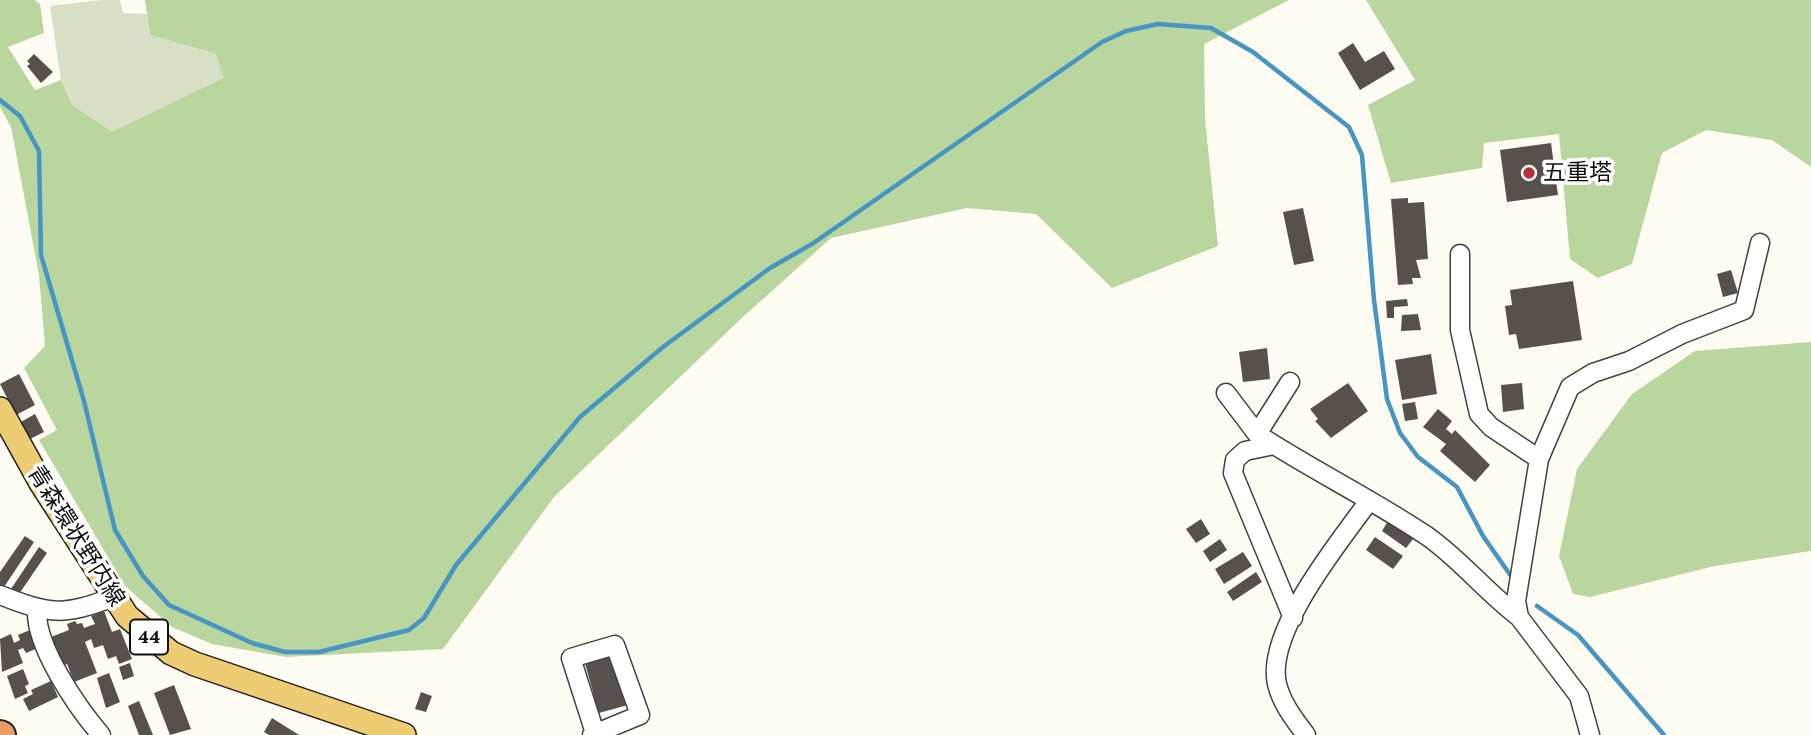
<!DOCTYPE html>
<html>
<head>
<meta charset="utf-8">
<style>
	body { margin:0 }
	canvas { display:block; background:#fefbf2 }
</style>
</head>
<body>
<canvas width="1811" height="735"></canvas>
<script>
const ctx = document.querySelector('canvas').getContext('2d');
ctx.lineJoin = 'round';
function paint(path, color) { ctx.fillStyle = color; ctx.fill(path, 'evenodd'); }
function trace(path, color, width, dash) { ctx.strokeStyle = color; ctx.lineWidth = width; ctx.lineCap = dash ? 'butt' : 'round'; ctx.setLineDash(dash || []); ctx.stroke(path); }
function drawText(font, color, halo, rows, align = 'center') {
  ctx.font = font + ' "Crimson Pro","Noto Sans JP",serif'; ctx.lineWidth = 7; ctx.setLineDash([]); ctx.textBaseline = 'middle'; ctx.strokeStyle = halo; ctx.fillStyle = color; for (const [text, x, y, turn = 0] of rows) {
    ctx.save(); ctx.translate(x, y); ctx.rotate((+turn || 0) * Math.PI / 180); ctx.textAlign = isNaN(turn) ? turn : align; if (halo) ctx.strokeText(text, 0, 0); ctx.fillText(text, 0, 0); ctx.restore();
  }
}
paint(new Path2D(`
	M 0,0 L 35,0 L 40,4 L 44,33 L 8,47 L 35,90 L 61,80 L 73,106 L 216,54 L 150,35 L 145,0 L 1289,0 L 1204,44 L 1205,119 L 1218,246 L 1112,288 L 1036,214 L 967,208 L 831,238 L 744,316 L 554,497 L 443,649 L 286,657 L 212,644 L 172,627 L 125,586 L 39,440 L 57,430 L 24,368 L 45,346 L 39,275 L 11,127 L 0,107 Z
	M 1366,0 L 1811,0 L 1811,167 L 1772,140 L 1706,130 L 1662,153 L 1632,264 L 1598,278 L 1570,259 L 1559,134 L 1484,143 L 1482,168 L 1391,183 L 1368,105 L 1415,80 Z
	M 1811,342 L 1811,551 L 1715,566 L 1590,597 L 1573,594 L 1559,556 L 1577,469 L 1632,394 L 1695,351 Z`), '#b9d69e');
paint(new Path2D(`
	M 101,0 L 120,0 L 123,13 L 147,14 L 150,35 L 216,54 L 224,78 L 112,132 L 73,106 L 61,80 L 50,6 Z`), '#d7dfc4');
trace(new Path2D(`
	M 0,100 L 20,116 L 39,151 L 41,255 L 84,401 L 115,530 L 143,576 L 169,605 L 252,643 L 285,652 L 319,652 L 409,630 L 424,618 L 456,565 L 580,417 L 663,347 L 770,268 L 812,244 L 1102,42 L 1126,31 L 1158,24 L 1211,28 L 1253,52 L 1349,127 L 1362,155 L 1374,300 L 1387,399 L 1400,433 L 1418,457 L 1457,487 L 1483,536 L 1511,576
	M 1537,606 L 1578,635 L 1664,735`), '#4795c3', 4.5);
paint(new Path2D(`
	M 1353,43 L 1365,62 L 1384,51 L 1395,69 L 1360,90 L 1338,53 Z
	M 34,54 L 53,72 L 41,83 L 27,66 L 30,64 L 27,61 Z
	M 1551,143 L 1558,195 L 1507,202 L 1500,150 Z
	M 1408,198 L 1408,203 L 1424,202 L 1428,259 L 1416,260 L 1421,278 L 1412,278 L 1413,284 L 1398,285 L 1391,199 Z
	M 1303,208 L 1314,261 L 1294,265 L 1283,212 Z
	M 1731,270 L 1738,293 L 1723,297 L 1717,274 Z
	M 1573,281 L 1582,340 L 1519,349 L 1516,334 L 1509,335 L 1505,306 L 1512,305 L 1510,290 Z
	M 1407,299 L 1408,306 L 1394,307 L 1394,318 L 1387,318 L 1386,301 Z
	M 1418,314 L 1421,330 L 1401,331 L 1402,315 Z
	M 1267,348 L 1270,379 L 1243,382 L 1239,352 Z
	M 1431,354 L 1437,394 L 1402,400 L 1395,360 Z
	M 19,374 L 35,405 L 16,415 L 0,384 Z
	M 1348,383 L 1368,411 L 1331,438 L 1315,421 L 1318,419 L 1310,409 Z
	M 1522,383 L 1524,409 L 1503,412 L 1501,385 Z
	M 1415,402 L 1418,419 L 1405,421 L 1402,404 Z
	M 1438,409 L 1452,421 L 1446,429 L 1452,434 L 1455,430 L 1490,465 L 1475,482 L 1440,451 L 1446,444 L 1423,427 Z
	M 35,414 L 44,432 L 30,439 L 21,422 Z
	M 1201,519 L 1210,534 L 1196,543 L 1186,529 Z
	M 1388,521 L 1413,539 L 1406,548 L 1382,531 Z
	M 25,536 L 34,542 L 4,587 L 0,585 L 0,572 Z
	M 1375,537 L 1403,556 L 1393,569 L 1366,550 Z
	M 1220,539 L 1227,550 L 1210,562 L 1203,551 Z
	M 39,547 L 47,553 L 19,594 L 11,589 Z
	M 1243,552 L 1252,566 L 1224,584 L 1215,569 Z
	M 1256,572 L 1262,582 L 1233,601 L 1227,592 Z
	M 104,611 L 112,632 L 120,629 L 132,659 L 119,664 L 116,656 L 108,659 L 103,645 L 94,648 L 91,639 L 85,642 L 97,673 L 74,682 L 67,664 L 63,666 L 51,637 L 69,630 L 67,624 L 75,621 L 77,624 L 82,623 L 84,628 L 95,624 L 91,616 Z
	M 30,630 L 38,648 L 26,653 L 23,648 L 18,650 L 23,663 L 2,672 L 0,639 L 11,634 L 14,643 L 20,640 L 18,635 Z
	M 612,652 L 628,705 L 595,714 L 591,700 L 595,699 L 584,660 Z
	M 130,663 L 134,676 L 123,680 L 119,667 Z
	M 23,669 L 29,684 L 25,686 L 28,693 L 15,699 L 7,676 Z
	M 109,673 L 120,702 L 106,708 L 97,678 Z
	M 51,681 L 58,697 L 29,711 L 23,699 L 33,694 L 31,690 Z
	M 174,685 L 191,729 L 170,735 L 154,693 Z
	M 421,692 L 432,696 L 426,712 L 415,709 Z
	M 139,701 L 153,735 L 139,735 L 128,706 Z
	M 272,718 L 299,735 L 269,735 L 264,732 Z`), '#57504c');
const minor = new Path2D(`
	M 1460,254 L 1460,330 L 1479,414 L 1491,427 L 1539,459
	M 1290,382 L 1257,434 C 1312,470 1372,499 1427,536 C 1461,560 1486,592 1519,617
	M 1226,393 L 1257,434
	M 1274,445 L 1245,451 L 1235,460 L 1233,473 L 1293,618
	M 0,595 C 51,615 63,616 114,597
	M 37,610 C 35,646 77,707 101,735
	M 592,735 L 640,715 L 615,645 L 571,658 L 595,733
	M 1306,735 C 1294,719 1282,704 1277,684 C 1265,632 1340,541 1369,501
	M 1590,735 L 1579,696 L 1519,617 L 1516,601 L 1539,459 L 1570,387 L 1593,373 L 1629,361 L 1682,334 L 1744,310 L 1760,243`);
const major = new Path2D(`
	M 0,409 L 41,483 L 127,616 L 171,653 L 195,664 L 404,735`);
const highway = new Path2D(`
	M 0,734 L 2,735`);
trace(minor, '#424242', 21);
trace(major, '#202020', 26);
trace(highway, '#202020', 30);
trace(minor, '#fff', 18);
trace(major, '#edcc73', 23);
trace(highway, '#e99d66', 26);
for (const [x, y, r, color] of [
	[1529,173,7,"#b5323c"]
]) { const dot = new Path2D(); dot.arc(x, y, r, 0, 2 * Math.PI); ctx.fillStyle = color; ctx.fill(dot); trace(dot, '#fff', 2.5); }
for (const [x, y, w] of [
	[149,637,38]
]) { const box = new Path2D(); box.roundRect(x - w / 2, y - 17.5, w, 35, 5); ctx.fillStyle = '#fff'; ctx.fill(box); trace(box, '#0f0f0f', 2); }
drawText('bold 21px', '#0f0f0f', null, [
	["44",149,637]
]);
drawText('23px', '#0f0f0f', '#fff', [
	["五重塔",1543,173]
], 'left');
drawText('23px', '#0f0f0f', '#fff', [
	["青森環状野内線",76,536,58]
]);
</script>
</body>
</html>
